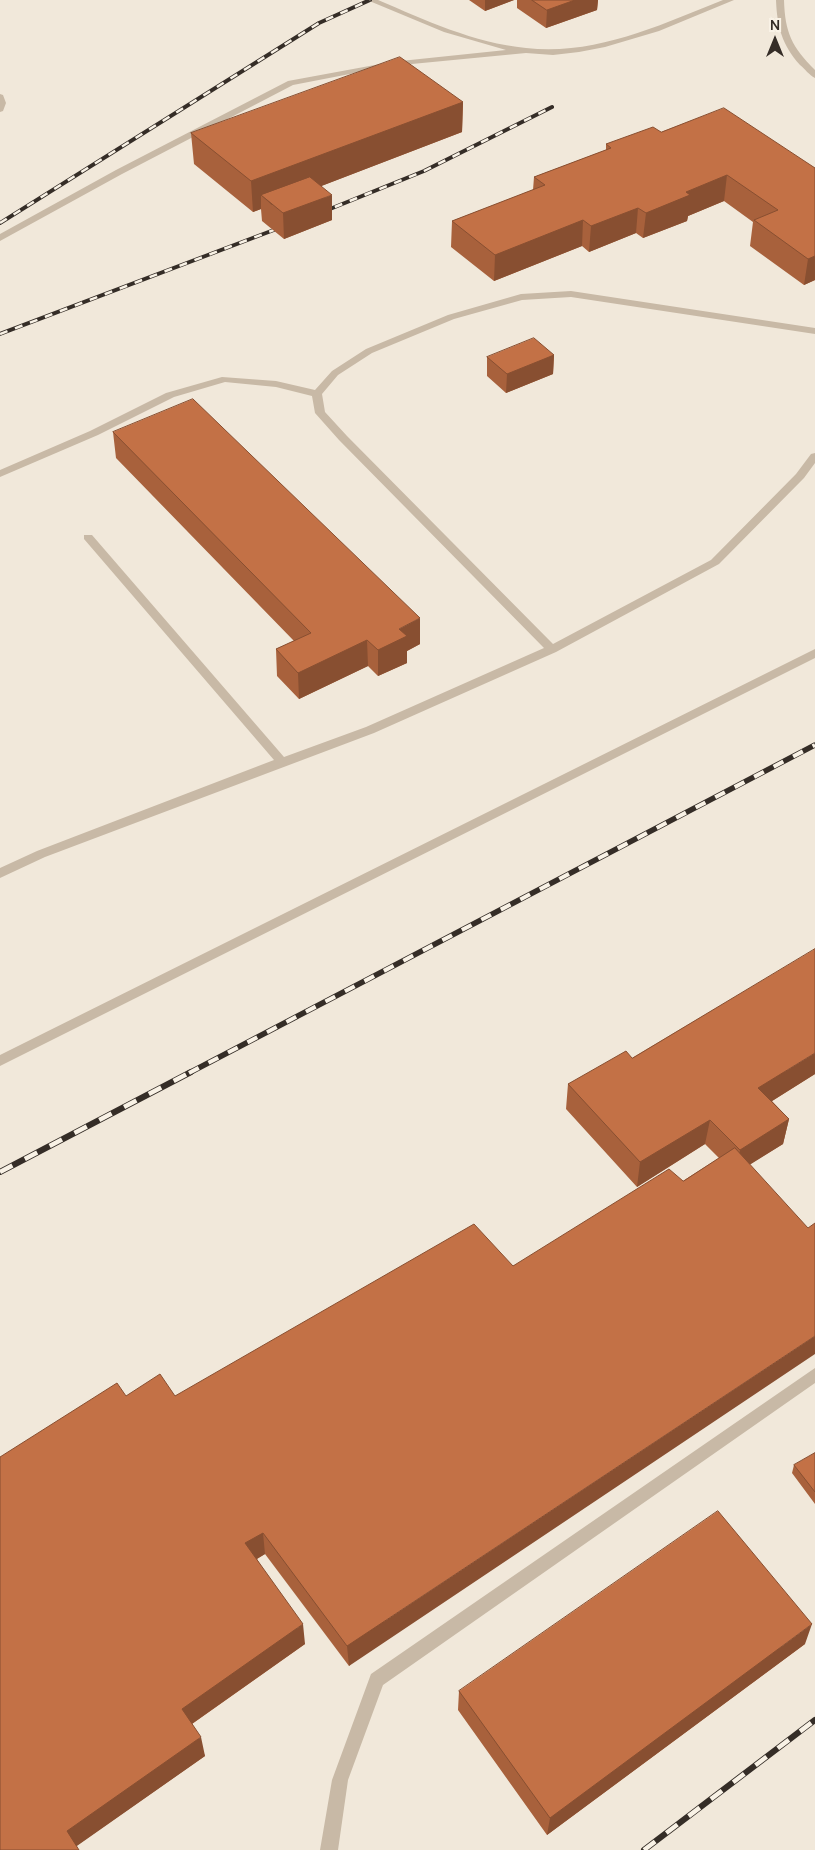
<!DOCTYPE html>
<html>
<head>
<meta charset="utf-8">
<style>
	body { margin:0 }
	#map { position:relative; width:815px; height:1850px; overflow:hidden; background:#f1e8da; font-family:Manrope,sans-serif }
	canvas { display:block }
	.north { position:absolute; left:750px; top:15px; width:50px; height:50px; -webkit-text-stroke:4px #f9f2e6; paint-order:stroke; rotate:0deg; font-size:14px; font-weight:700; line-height:20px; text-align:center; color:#352d27 }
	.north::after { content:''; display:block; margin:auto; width:18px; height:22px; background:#352d27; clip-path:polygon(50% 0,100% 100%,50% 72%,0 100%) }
</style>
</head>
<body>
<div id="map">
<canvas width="815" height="1850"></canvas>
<div class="north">N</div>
</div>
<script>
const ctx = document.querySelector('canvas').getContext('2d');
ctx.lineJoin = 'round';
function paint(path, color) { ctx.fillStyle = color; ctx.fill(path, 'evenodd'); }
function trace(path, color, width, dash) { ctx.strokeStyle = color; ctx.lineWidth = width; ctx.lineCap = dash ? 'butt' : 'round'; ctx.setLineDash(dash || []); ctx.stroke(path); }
paint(new Path2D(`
	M 367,0 L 378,0 C 425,20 474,43 526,48 C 595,56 660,25 723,0 L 734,0 L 659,31 L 605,47 L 579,52 L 553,55 L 526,53 L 391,66 L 293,85 L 122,174 L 0,241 L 0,234 L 116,170 L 288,81 L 391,62 L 506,50 L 444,32 Z
	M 776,0 L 784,0 C 785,33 792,47 815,70 L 815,78 C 809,75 805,69 800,65 C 782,45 777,26 776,0 Z
	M 0,94 L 3,95 L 6,103 L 3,111 L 0,112 Z
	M 571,291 L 815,328 L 815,334 L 571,297 L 522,300 L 454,319 L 372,353 L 338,375 L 322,394 L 325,412 L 347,436 L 553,644 L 711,560 L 796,474 L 811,454 L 815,453 L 815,463 L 804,478 L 719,564 L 556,652 L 374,733 L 45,857 L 0,878 L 0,868 L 37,851 L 274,760 L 84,539 L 84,535 L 92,535 L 284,757 L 366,727 L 544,648 L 339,440 L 315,413 L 312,396 L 276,387 L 225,382 L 174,397 L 98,435 L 0,477 L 0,470 L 90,431 L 166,393 L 222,377 L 276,381 L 315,390 L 332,371 L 366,349 L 448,315 L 521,294 Z
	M 815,649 L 815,658 L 0,1066 L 0,1055 Z
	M 815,1368 L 815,1383 L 383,1685 L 348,1780 L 338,1850 L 320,1850 L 332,1780 L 371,1674 Z`), '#c8b9a6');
const railFar2 = new Path2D(`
	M 320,213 L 424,171 L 552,107
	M 0,223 L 319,23 L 370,0
	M 0,334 L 287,225`);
const railFar1 = new Path2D(`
	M 189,1073 L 815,745`);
const rail = new Path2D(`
	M 0,1172 L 191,1072
	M 644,1850 L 815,1720`);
trace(railFar2, '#352d27', 4);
trace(railFar1, '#352d27', 5.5);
trace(rail, '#352d27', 6);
trace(railFar2, '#f9f2e6', 2.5, [8]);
trace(railFar1, '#f9f2e6', 4, [11]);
trace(rail, '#f9f2e6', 4.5, [14]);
paint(new Path2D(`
	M 469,0 L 514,0 L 485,11 Z
	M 517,0 L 598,0 L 597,10 L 546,28 L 517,8 Z
	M 463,102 L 462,132 L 321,186 L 332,220 L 284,239 L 262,221 L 261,209 L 253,212 L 194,164 L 191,133 Z
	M 661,132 L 815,168 L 815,280 L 804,285 L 750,246 L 753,222 L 724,201 L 688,216 L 687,221 L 643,238 L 636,233 L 589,252 L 582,246 L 494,281 L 451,247 L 452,221 L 533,190 L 534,177 L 606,150 L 606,144 Z
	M 554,355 L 553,374 L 506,393 L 487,376 L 487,357 Z
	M 113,432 L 420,644 L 407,651 L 407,663 L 378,676 L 368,666 L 299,699 L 277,676 L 276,649 L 294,641 L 116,458 Z
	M 632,1058 L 815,1074 L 772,1101 L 789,1119 L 783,1144 L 750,1164 L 349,1666 L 265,1554 L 257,1559 L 305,1644 L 192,1724 L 205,1756 L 76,1846 L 0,1850 L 126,1396 L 175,1396 L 513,1266 L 683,1181 L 719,1158 L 705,1144 L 637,1187 L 566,1109 L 568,1084 Z
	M 815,1453 L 815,1504 L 792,1473 L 794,1465 Z
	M 805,1644 L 547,1835 L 458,1710 L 459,1691 Z`), '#a8613c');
paint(new Path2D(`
	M 485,0 L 514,0 L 485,11 Z
	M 575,0 L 598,0 L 597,10 L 546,28 L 547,10 Z
	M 463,102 L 462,132 L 272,205 L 261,195 L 261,209 L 253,212 L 251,181 Z
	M 727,175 L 724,201 L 688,216 L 687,221 L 643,238 L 646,213 L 686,192 Z
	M 332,195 L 332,220 L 284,239 L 283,213 Z
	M 638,208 L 636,233 L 589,252 L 591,226 Z
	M 583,220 L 582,246 L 494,281 L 495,255 Z
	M 815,256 L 815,280 L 804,285 L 808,259 Z
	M 554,355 L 553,374 L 506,393 L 507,374 Z
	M 420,618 L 420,644 L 407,651 L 407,663 L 378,676 L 378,650 L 399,629 Z
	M 367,640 L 368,666 L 299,699 L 298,673 Z
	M 815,1053 L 815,1074 L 753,1113 L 758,1088 Z
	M 789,1119 L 783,1144 L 735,1174 L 740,1150 Z
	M 710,1120 L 705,1144 L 637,1187 L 640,1162 Z
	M 815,1336 L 815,1354 L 349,1666 L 347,1646 Z
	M 263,1533 L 265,1554 L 248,1564 L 245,1543 Z
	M 303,1624 L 305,1644 L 186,1728 L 182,1709 Z
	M 812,1624 L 805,1644 L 547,1835 L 550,1818 Z
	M 201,1737 L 205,1756 L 74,1848 L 67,1831 Z`), '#884f31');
const building = new Path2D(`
	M 532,0 L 575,0 L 547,10 Z
	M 400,57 L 463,102 L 251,181 L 191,133 Z
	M 724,108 L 815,168 L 815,256 L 808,259 L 754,220 L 778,210 L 727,175 L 686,192 L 690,195 L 646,213 L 638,208 L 591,226 L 583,220 L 495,255 L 452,221 L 545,185 L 534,177 L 611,148 L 606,144 L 653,127 L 661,132 Z
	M 310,177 L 332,195 L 283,213 L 261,195 Z
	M 534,338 L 554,355 L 507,374 L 487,357 Z
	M 193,399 L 420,618 L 399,629 L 407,636 L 378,650 L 367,640 L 298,673 L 276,649 L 311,633 L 113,432 Z
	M 815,949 L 815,1053 L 758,1088 L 789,1119 L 740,1150 L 710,1120 L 640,1162 L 568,1084 L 626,1051 L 632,1058 Z
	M 735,1148 L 808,1228 L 815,1223 L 815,1336 L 347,1646 L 263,1533 L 245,1543 L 303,1624 L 182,1709 L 201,1737 L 67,1831 L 79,1850 L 0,1850 L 0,1457 L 117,1383 L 126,1396 L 160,1374 L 175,1396 L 474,1224 L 513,1266 L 669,1169 L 683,1181 Z
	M 815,1453 L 815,1492 L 794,1465 Z
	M 718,1511 L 812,1624 L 550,1818 L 459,1691 Z`);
paint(building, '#c37146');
trace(building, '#884f31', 1);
</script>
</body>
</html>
